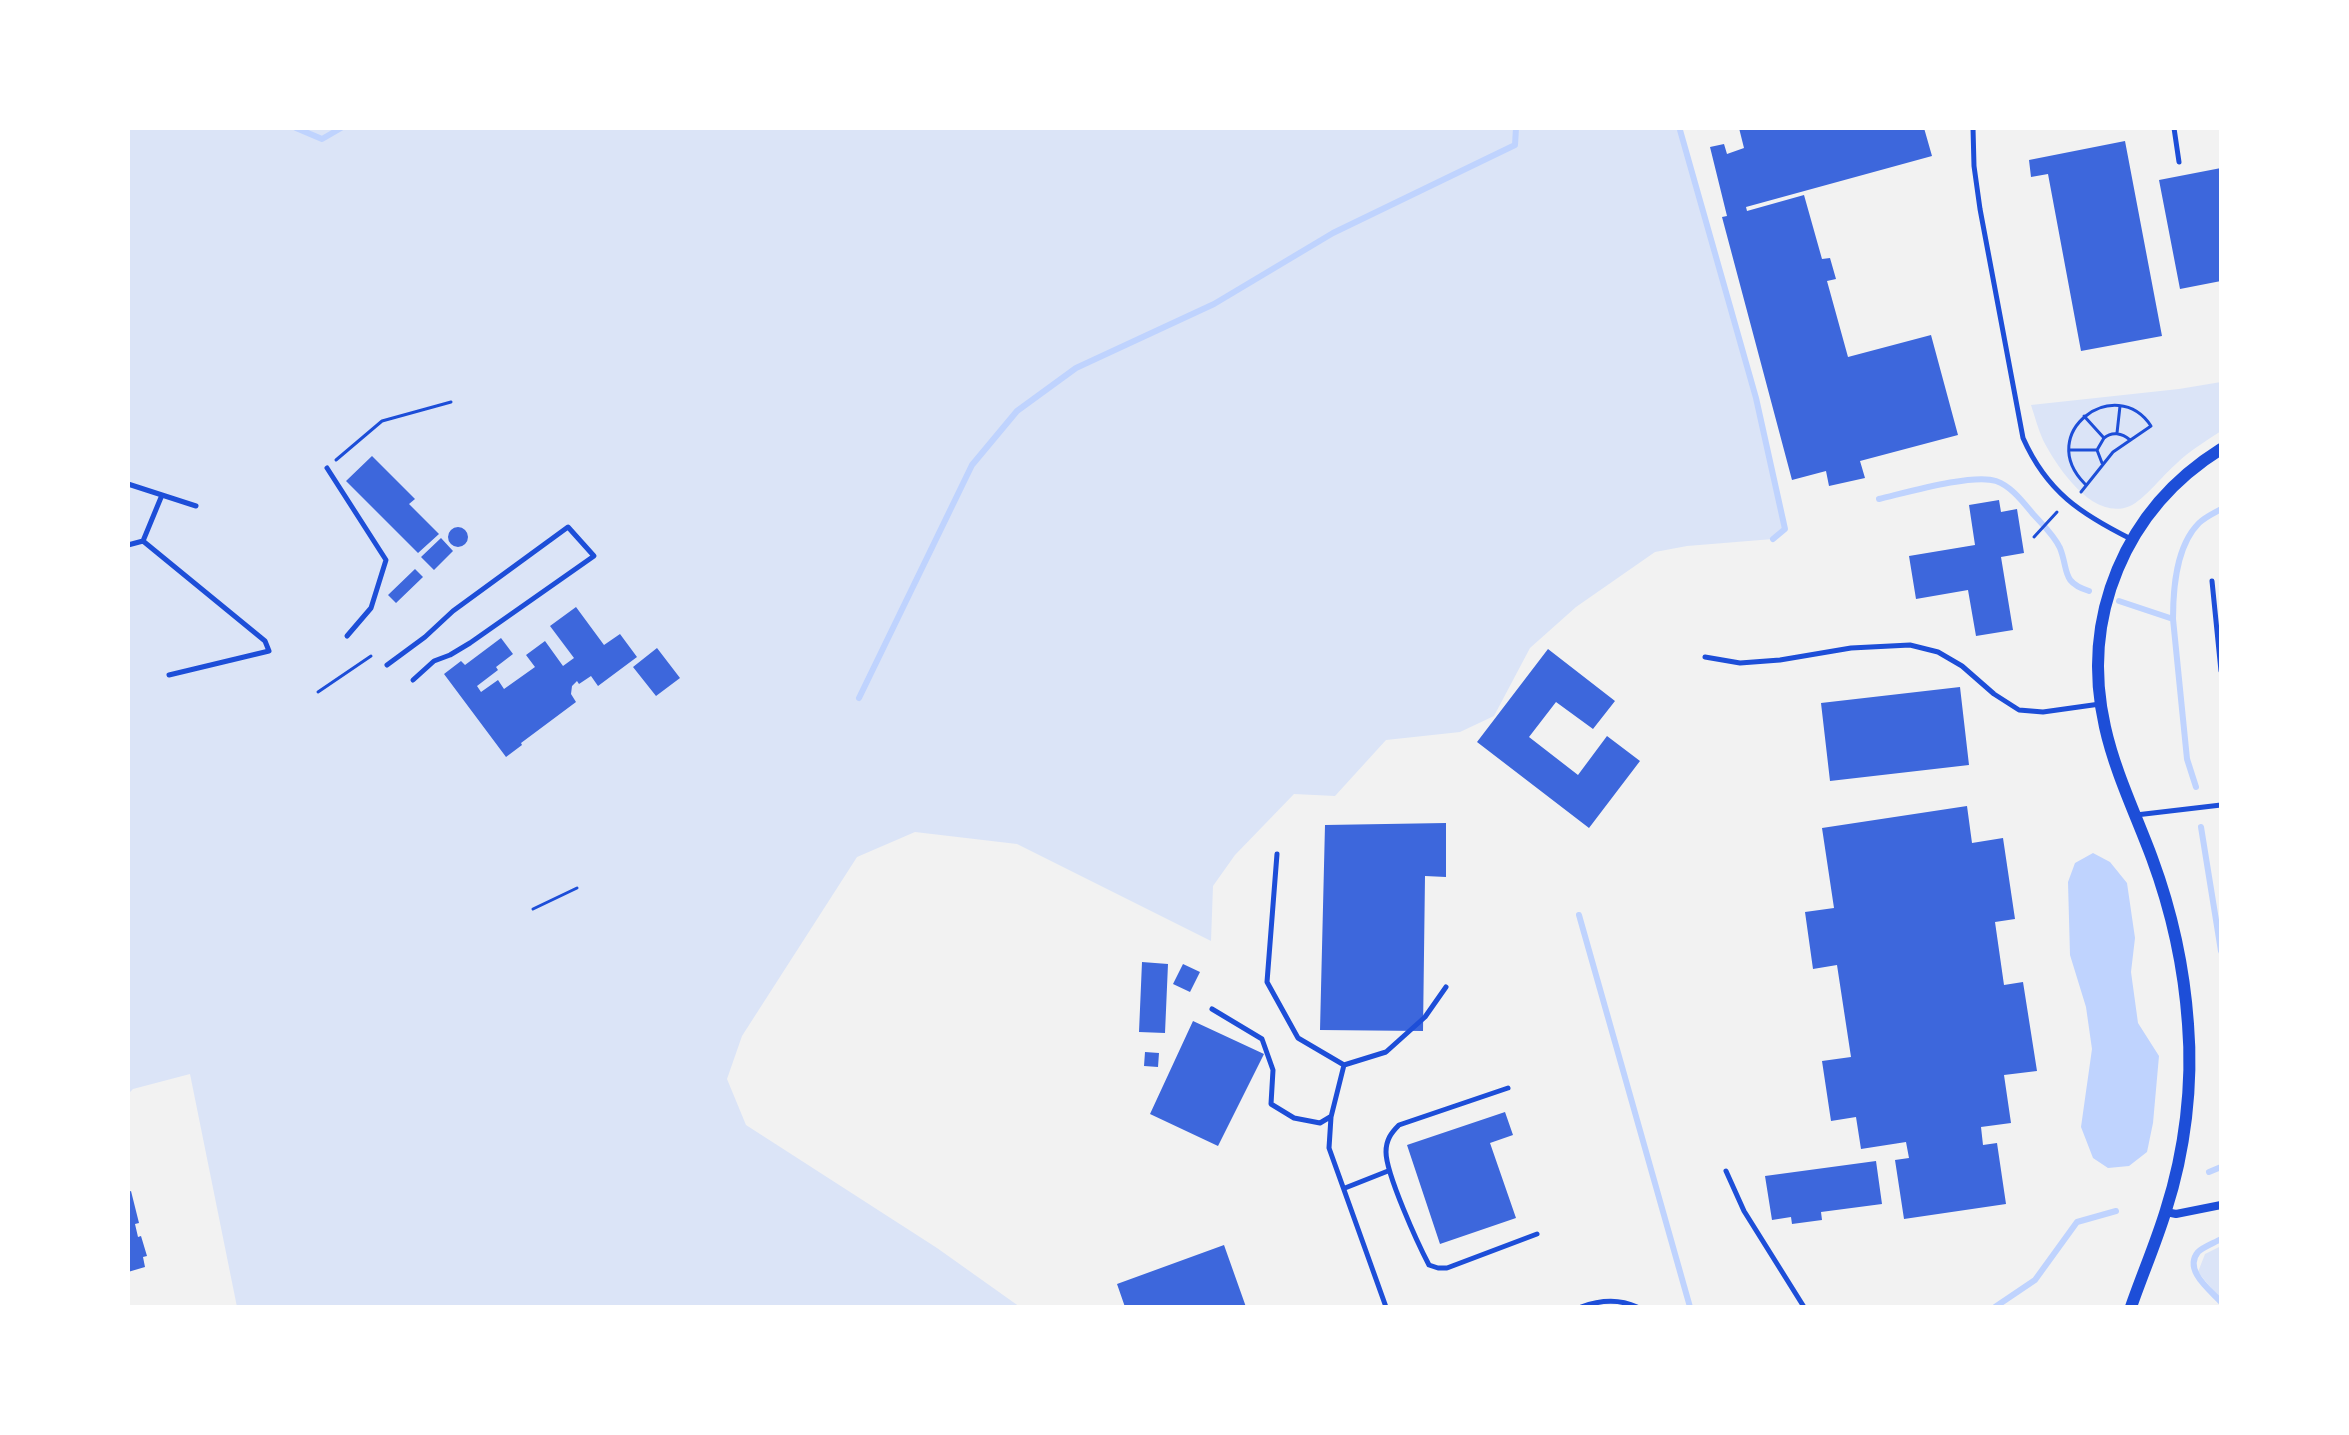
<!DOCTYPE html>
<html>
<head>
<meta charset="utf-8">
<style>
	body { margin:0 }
	#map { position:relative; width:2349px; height:1435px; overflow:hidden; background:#f2f2f2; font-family:Overpass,sans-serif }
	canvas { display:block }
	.frame { position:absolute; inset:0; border:130px solid #fff; pointer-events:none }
</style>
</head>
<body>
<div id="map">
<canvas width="2349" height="1435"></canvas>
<div class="frame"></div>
</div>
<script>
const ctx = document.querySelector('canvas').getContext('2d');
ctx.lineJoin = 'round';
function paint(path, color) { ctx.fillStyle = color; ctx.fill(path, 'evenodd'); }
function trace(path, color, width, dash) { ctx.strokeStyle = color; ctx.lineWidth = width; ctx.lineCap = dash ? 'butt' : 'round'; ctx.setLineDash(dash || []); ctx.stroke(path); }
paint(new Path2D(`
	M 128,128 L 1681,128 L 1680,131 L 1756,398 L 1785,529 L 1773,539 L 1687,546 L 1655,552 L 1576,607 L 1530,648 L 1494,716 L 1460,732 L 1386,740 L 1335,796 L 1294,794 L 1235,855 L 1213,886 L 1211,941 L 1017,844 L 915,832 L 857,857 L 742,1036 L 727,1079 L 746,1125 L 937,1248 L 1020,1307 L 237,1307 L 190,1074 L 133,1089 L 128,1094 Z
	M 2221,382 L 2221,431 C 2206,441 2189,451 2176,464 C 2163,475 2144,500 2130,506 C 2093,522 2057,467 2043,440 C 2038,429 2035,417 2031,405 L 2179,389 Z
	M 2221,1246 L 2221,1300 L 2198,1272 L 2205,1254 Z`), '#dbe4f7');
paint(new Path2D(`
	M 2093,853 L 2110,862 L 2127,883 L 2135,938 L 2131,972 L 2138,1023 L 2159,1056 L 2153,1123 L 2147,1152 L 2129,1166 L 2108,1168 L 2093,1158 L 2081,1127 L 2092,1049 L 2086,1007 L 2070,955 L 2068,882 L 2075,863 Z`), '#bfd3fe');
trace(new Path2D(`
	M 296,128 L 322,139 L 341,128
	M 1681,128 L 1680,130 L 1756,398 L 1785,529 L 1773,539
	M 1879,499 C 1905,493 1973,473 1996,481 C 2011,486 2023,502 2033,514 C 2043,525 2054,535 2060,548 C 2069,571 2061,582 2089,591
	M 2119,601 L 2173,619 C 2173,588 2176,546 2199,523 C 2205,517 2214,513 2221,509
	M 2173,619 L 2187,759 L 2196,787
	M 859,698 L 972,465 L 1017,411 L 1076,368 L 1214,304 L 1333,233 L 1515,145 L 1516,128
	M 2201,827 L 2221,951
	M 1579,915 L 1690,1307
	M 2209,1172 L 2221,1167
	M 2221,1239 C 2214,1243 2203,1247 2198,1252 C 2183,1270 2210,1290 2221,1302
	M 1995,1307 L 2035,1280 L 2077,1222 L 2116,1211`), '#bfd3fe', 6);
paint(new Path2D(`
	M 1739,128 L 1924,128 L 1932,156 L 1746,207 L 1747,211 L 1804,195 L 1822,259 L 1830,258 L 1836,279 L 1827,281 L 1848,357 L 1931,335 L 1958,435 L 1860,461 L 1865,478 L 1829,486 L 1826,471 L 1792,480 L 1722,217 L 1727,216 L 1710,147 L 1724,144 L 1727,154 L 1744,148 Z
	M 2125,141 L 2162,336 L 2081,351 L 2048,174 L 2031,177 L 2029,160 Z
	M 2221,168 L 2221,281 L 2180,289 L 2159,180 Z
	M 372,456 L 415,499 L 409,504 L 439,534 L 418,553 L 346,481 Z
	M 1999,500 L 2001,512 L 2017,509 L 2024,553 L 2001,557 L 2013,630 L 1976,636 L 1968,590 L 1916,599 L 1909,556 L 1975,545 L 1969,505 Z
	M448 537a10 10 0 1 1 20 0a10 10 0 1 1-20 0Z
	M 441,538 L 453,551 L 434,570 L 421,557 Z
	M 415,569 L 423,577 L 396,603 L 388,595 Z
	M 576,607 L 604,645 L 620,634 L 637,657 L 598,686 L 591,676 L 579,684 L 577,681 L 572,686 L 571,694 L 576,702 L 521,743 L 522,745 L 506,757 L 444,674 L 461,661 L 465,665 L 501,638 L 513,654 L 496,667 L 498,670 L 477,686 L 481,692 L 498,680 L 504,689 L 535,667 L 526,655 L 545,641 L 563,666 L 574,658 L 550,626 Z
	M 657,648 L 680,678 L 656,696 L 633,667 Z
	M 1548,649 L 1615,701 L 1593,729 L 1556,702 L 1529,737 L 1578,775 L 1607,736 L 1640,761 L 1589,828 L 1477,742 Z
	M 1960,687 L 1969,765 L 1830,781 L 1821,703 Z
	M 1967,806 L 1972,843 L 2003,838 L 2015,919 L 1995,922 L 2004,985 L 2023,982 L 2037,1071 L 2004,1075 L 2011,1123 L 1981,1127 L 1983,1145 L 1997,1143 L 2006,1204 L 1904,1219 L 1895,1160 L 1909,1158 L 1906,1142 L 1861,1149 L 1856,1117 L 1831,1121 L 1822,1061 L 1851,1057 L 1837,965 L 1813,969 L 1805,912 L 1834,908 L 1822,828 Z
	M 1446,823 L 1446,877 L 1425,876 L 1423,1031 L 1320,1030 L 1325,825 Z
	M 1142,962 L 1168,964 L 1165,1033 L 1139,1032 Z
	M 1183,964 L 1200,972 L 1190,992 L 1173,984 Z
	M 1193,1021 L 1264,1054 L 1218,1146 L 1150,1114 Z
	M 1145,1052 L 1159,1053 L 1158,1067 L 1144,1066 Z
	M 1505,1112 L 1513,1135 L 1490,1143 L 1516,1218 L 1440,1244 L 1407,1145 Z
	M 1876,1161 L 1882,1204 L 1821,1212 L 1822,1220 L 1792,1224 L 1791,1217 L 1772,1220 L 1765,1176 Z
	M 131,1191 L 139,1223 L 135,1224 L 138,1237 L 141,1236 L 147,1256 L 143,1257 L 145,1267 L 128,1272 L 128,1192 Z
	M 1224,1245 L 1246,1307 L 1125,1307 L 1117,1284 Z`), '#3d67dc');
trace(new Path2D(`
	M 2084,416 L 2104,438 C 2112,431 2122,433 2130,440
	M 2117,433 L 2120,406
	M 2069,450 L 2097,450
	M 336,460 L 382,421 L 451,402
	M 2102,463 L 2097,450 L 2104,438
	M 2081,492 L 2113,452 L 2151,426 C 2116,373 2034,433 2085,484
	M 2034,537 L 2057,512
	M 318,692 L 371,656
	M 533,909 L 577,888`), '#1d4ed8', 3);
trace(new Path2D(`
	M 1973,128 L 1974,166 L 1980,209 L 2023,438 C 2047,492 2081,514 2131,539
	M 2174,128 L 2179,162
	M 327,468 L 386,560 L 371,608 L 347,636
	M 128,484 L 196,506
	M 162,495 L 143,541 L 265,641 L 269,651 L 169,675
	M 128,545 L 143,541
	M 2212,581 L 2221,671
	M 1705,657 L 1740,663 L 1780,660 L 1851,648 L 1910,645 L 1938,652 L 1962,666 L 1994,694 L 2019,710 L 2043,712 L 2100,704
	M 387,665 L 425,637 L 453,611 L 568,527 L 594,556 L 470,643 L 450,655 L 434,661 L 413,680
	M 2136,815 L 2221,805
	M 1277,854 L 1267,982 L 1298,1038 L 1344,1065 L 1386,1052 L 1425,1017 L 1446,987
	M 1212,1009 L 1262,1039 L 1273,1070 L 1271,1104 L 1294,1118 L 1320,1123 L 1330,1117
	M 1344,1065 L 1331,1117 L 1329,1148 L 1386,1307
	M 1508,1088 L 1399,1125 C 1391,1133 1386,1140 1386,1152 C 1386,1174 1418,1244 1429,1265 L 1438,1268 L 1447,1268 L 1537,1234
	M 1726,1171 L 1744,1211 L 1804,1307
	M 1345,1188 L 1388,1171
	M 1581,1307 C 1600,1300 1618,1298 1637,1307`), '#1d4ed8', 5);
trace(new Path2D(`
	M 2166,1212 L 2176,1214 L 2221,1205`), '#1d4ed8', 8);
trace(new Path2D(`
	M 2131,1307 C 2142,1275 2156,1243 2166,1210 C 2185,1151 2193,1085 2188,1024 C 2184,967 2172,912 2152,858 C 2136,815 2115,772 2105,727 C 2080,617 2125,509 2221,449`), '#1d4ed8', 12);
</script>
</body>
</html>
